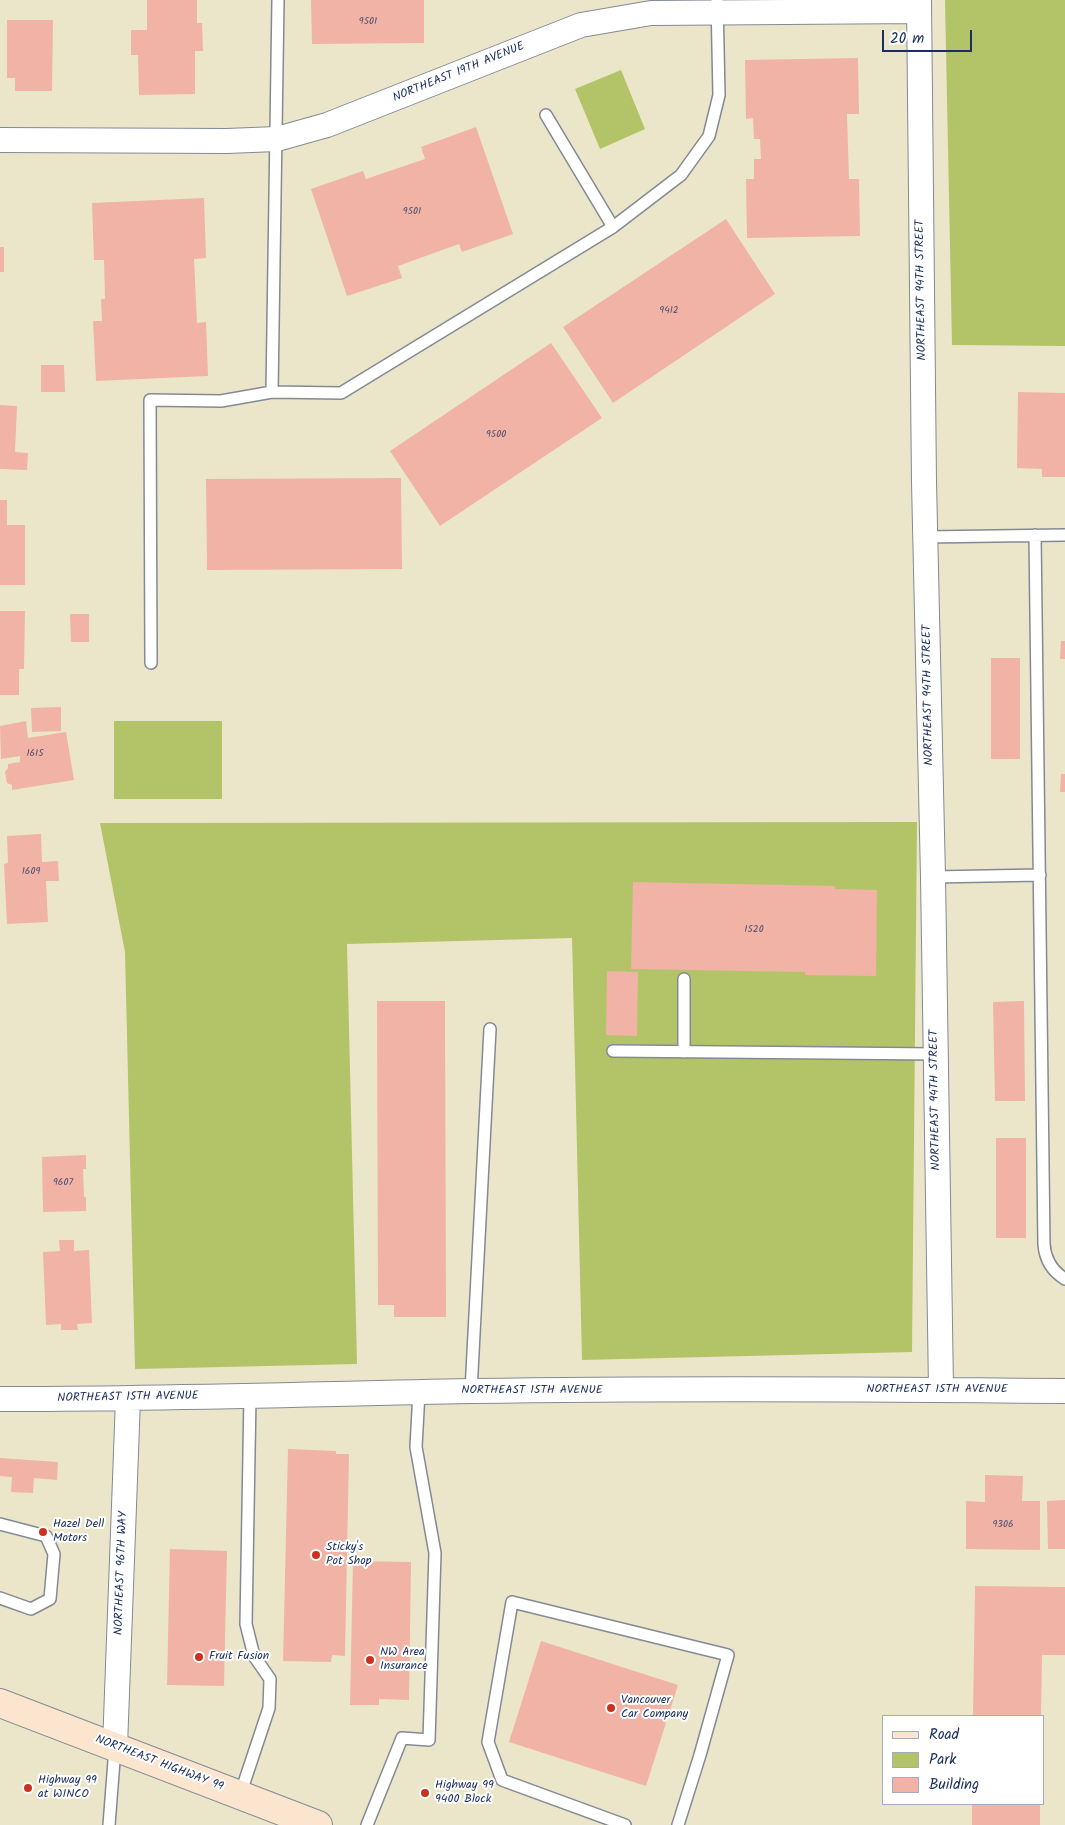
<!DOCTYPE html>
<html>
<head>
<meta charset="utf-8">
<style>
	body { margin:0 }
	#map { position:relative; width:1065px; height:1825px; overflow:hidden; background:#ebe6c9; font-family:Kalam,sans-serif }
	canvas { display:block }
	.legend { position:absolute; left:882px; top:1715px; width:162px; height:90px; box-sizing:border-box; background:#fff; border:1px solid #a4acbf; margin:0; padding:6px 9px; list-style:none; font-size:15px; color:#1b2f5e }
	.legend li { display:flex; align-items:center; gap:10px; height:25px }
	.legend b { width:25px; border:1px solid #a4acbf }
	.scale { position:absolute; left:882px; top:30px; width:90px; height:22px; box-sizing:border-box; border:2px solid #1b2f5e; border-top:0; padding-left:6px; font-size:15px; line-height:18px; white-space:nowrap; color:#1b2f5e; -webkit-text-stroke:4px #fff; paint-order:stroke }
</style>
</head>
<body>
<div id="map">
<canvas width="1065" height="1825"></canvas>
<ul class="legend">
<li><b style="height:6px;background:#fce5cf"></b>Road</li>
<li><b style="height:14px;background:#b3c468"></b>Park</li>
<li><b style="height:14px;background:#f1b3a5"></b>Building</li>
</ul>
<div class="scale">20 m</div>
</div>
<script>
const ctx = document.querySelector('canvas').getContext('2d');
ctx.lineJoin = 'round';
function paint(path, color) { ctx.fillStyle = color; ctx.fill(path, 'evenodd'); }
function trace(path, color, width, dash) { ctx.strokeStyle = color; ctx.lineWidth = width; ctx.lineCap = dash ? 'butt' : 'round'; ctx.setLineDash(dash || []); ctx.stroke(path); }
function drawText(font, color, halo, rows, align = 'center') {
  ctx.font = font + ' Kalam,sans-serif'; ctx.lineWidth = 4; ctx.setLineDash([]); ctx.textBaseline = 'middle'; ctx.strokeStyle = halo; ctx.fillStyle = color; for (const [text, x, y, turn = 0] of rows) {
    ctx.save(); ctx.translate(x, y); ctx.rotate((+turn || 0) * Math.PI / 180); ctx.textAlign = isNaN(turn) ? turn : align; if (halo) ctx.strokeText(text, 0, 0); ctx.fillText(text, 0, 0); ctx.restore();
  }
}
paint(new Path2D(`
	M 945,0 L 1065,0 L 1065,346 L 952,345 Z
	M 621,70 L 645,129 L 600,149 L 575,89 Z
	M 114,721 L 222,721 L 222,799 L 114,799 Z
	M 917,822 L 912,1352 L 582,1360 L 572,938 L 347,944 L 357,1364 L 135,1369 L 125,952 L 100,823 Z`), '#b3c468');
paint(new Path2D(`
	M 147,0 L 197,0 L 197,23 L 202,23 L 203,51 L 195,51 L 195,94 L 139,95 L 138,55 L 131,55 L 131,30 L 147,30 Z
	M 311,0 L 424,0 L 424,43 L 312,44 Z
	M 7,20 L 53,20 L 52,91 L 15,91 L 15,78 L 7,78 Z
	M 858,58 L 859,114 L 847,114 L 849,179 L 859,179 L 860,236 L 747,238 L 746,179 L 754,179 L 754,159 L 761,159 L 760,139 L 754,139 L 753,118 L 746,119 L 745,60 Z
	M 476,127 L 513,234 L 462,252 L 459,244 L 398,266 L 402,278 L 347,296 L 311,189 L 363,171 L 366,179 L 425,159 L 421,147 Z
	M 204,198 L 206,258 L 194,259 L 197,323 L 206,322 L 208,376 L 96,381 L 93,321 L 102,321 L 101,299 L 105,299 L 104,260 L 94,260 L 92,203 Z
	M 726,219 L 775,294 L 613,403 L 563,327 Z
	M 0,247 L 4,247 L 4,272 L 0,272 Z
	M 551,343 L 602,418 L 440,526 L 390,451 Z
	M 41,365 L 64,365 L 65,392 L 41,392 Z
	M 1018,392 L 1065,393 L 1065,477 L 1042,477 L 1042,469 L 1017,468 Z
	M 0,405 L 17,406 L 15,452 L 28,453 L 27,470 L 0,469 Z
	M 401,478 L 402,569 L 207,570 L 206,479 Z
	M 0,500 L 7,500 L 7,525 L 25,525 L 25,585 L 0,585 Z
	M 0,611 L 25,611 L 24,669 L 19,669 L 19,695 L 0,695 Z
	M 70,614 L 89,614 L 89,642 L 71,642 Z
	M 1061,641 L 1065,641 L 1065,659 L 1060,659 Z
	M 991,658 L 1020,658 L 1020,759 L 991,759 Z
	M 61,707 L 61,731 L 32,732 L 31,708 Z
	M 26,721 L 28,738 L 66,732 L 74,780 L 12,790 L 12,785 L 7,783 L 5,772 L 8,768 L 8,764 L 20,762 L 20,756 L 1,759 L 0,726 Z
	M 1061,774 L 1065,774 L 1065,792 L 1060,792 Z
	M 41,834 L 42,862 L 58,861 L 59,881 L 46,881 L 48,922 L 7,924 L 4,864 L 8,863 L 7,836 Z
	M 633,882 L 835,886 L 835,889 L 877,890 L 876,976 L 805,975 L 805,972 L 631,969 Z
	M 607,971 L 638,972 L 637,1036 L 606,1035 Z
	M 377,1001 L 445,1001 L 446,1317 L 394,1317 L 394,1305 L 378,1305 Z
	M 1024,1001 L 1025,1101 L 995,1101 L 993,1002 Z
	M 996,1138 L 1026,1138 L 1026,1238 L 996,1238 Z
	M 86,1155 L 86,1169 L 83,1169 L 84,1197 L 86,1197 L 86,1211 L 43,1212 L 42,1157 Z
	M 59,1240 L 74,1240 L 74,1251 L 89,1250 L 92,1323 L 77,1324 L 78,1330 L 61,1330 L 61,1324 L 46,1325 L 43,1252 L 60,1251 Z
	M 288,1449 L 336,1451 L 336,1454 L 349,1454 L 345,1656 L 332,1655 L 331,1662 L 283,1661 Z
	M 0,1458 L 58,1462 L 57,1480 L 34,1478 L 33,1493 L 11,1492 L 12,1477 L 0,1476 Z
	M 985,1475 L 1023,1476 L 1022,1501 L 1040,1501 L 1040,1550 L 966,1549 L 966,1501 L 985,1502 Z
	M 1065,1500 L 1065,1549 L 1048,1549 L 1047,1501 Z
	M 170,1549 L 227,1551 L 224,1686 L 167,1685 Z
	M 353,1561 L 411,1562 L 409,1700 L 379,1699 L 379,1705 L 350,1705 Z
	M 975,1586 L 1065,1587 L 1065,1655 L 1042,1655 L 1041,1716 L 973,1716 Z
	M 541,1641 L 678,1685 L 646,1786 L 509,1742 Z
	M 972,1804 L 1040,1804 L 1040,1825 L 972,1825 Z`), '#f1b3a5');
const lane = new Path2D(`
	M 546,115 L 613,227
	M 272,392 L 278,0
	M 1035,535 L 1044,1244 C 1045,1259 1052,1271 1065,1279
	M 925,537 L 1065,535
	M 151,663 L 150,400 L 221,401 L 272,392 L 341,393 L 613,227 L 681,175 L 709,136 L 719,95 L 717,0
	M 933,877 L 1040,875
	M 613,1051 L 936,1054
	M 684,1052 L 684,979
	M 471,1391 L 490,1029
	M 0,1524 L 46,1536 L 54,1554 L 50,1599 L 31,1609 L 0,1598
	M 240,1795 L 269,1708 L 270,1679 L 254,1656 L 246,1624 L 250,1396
	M 109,1825 L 115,1748
	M 367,1825 L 402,1738 L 429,1740 L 435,1553 L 416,1447 L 419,1392
	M 625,1825 L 502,1780 L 488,1742 L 512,1602 L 728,1655 L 700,1755 L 678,1825`);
const street = new Path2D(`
	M 919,0 L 924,482 L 933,877 L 941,1389
	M 0,140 L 227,141 L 277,139 L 327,125 L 581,25 L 651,13 L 919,11
	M 0,1399 C 157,1399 314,1394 471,1391 C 669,1388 867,1389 1065,1391
	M 115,1746 L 128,1399`);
const secondary = new Path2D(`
	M 0,1703 L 318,1825`);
trace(lane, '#838a94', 14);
trace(street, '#838a94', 26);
trace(secondary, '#838a94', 30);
trace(lane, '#fff', 11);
trace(street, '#fff', 24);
trace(secondary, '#fce5cf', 28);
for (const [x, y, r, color] of [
	[43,1532,5,"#c8321e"],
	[316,1555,5,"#c8321e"],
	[199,1657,5,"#c8321e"],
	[370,1660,5,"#c8321e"],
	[611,1708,5,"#c8321e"],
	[28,1788,5,"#c8321e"],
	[425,1793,5,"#c8321e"]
]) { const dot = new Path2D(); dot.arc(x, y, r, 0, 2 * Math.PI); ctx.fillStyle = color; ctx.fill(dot); trace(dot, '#fff', 2); }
drawText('10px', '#505070', null, [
	["9501",368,22],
	["9501",412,212],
	["9412",669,311],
	["9500",496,435],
	["1615",35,754],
	["1609",31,872],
	["1520",754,930],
	["9607",63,1183],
	["9306",1003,1525]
]);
drawText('12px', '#1b2f5e', '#fff', [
	["NORTHEAST 19TH AVENUE",459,73,-22],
	["NORTHEAST 94TH STREET",922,290,-91],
	["NORTHEAST 94TH STREET",929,695,-91],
	["NORTHEAST 94TH STREET",936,1100,-91],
	["NORTHEAST 15TH AVENUE",937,1390],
	["NORTHEAST 15TH AVENUE",532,1391],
	["NORTHEAST 15TH AVENUE",128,1398,-1],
	["NORTHEAST 96TH WAY",122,1573,-88],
	["NORTHEAST HIGHWAY 99",159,1764,21]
]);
drawText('12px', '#1b2f5e', '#fff', [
	["Hazel Dell",53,1525],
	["Motors",53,1539],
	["Sticky's",326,1548],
	["Pot Shop",326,1562],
	["NW Area",380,1653],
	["Insurance",380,1667],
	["Fruit Fusion",209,1657],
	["Vancouver",621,1701],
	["Car Company",621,1715],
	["Highway 99",38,1781],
	["at WINCO",38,1795],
	["Highway 99",435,1786],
	["9400 Block",435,1800]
], 'left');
</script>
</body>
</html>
